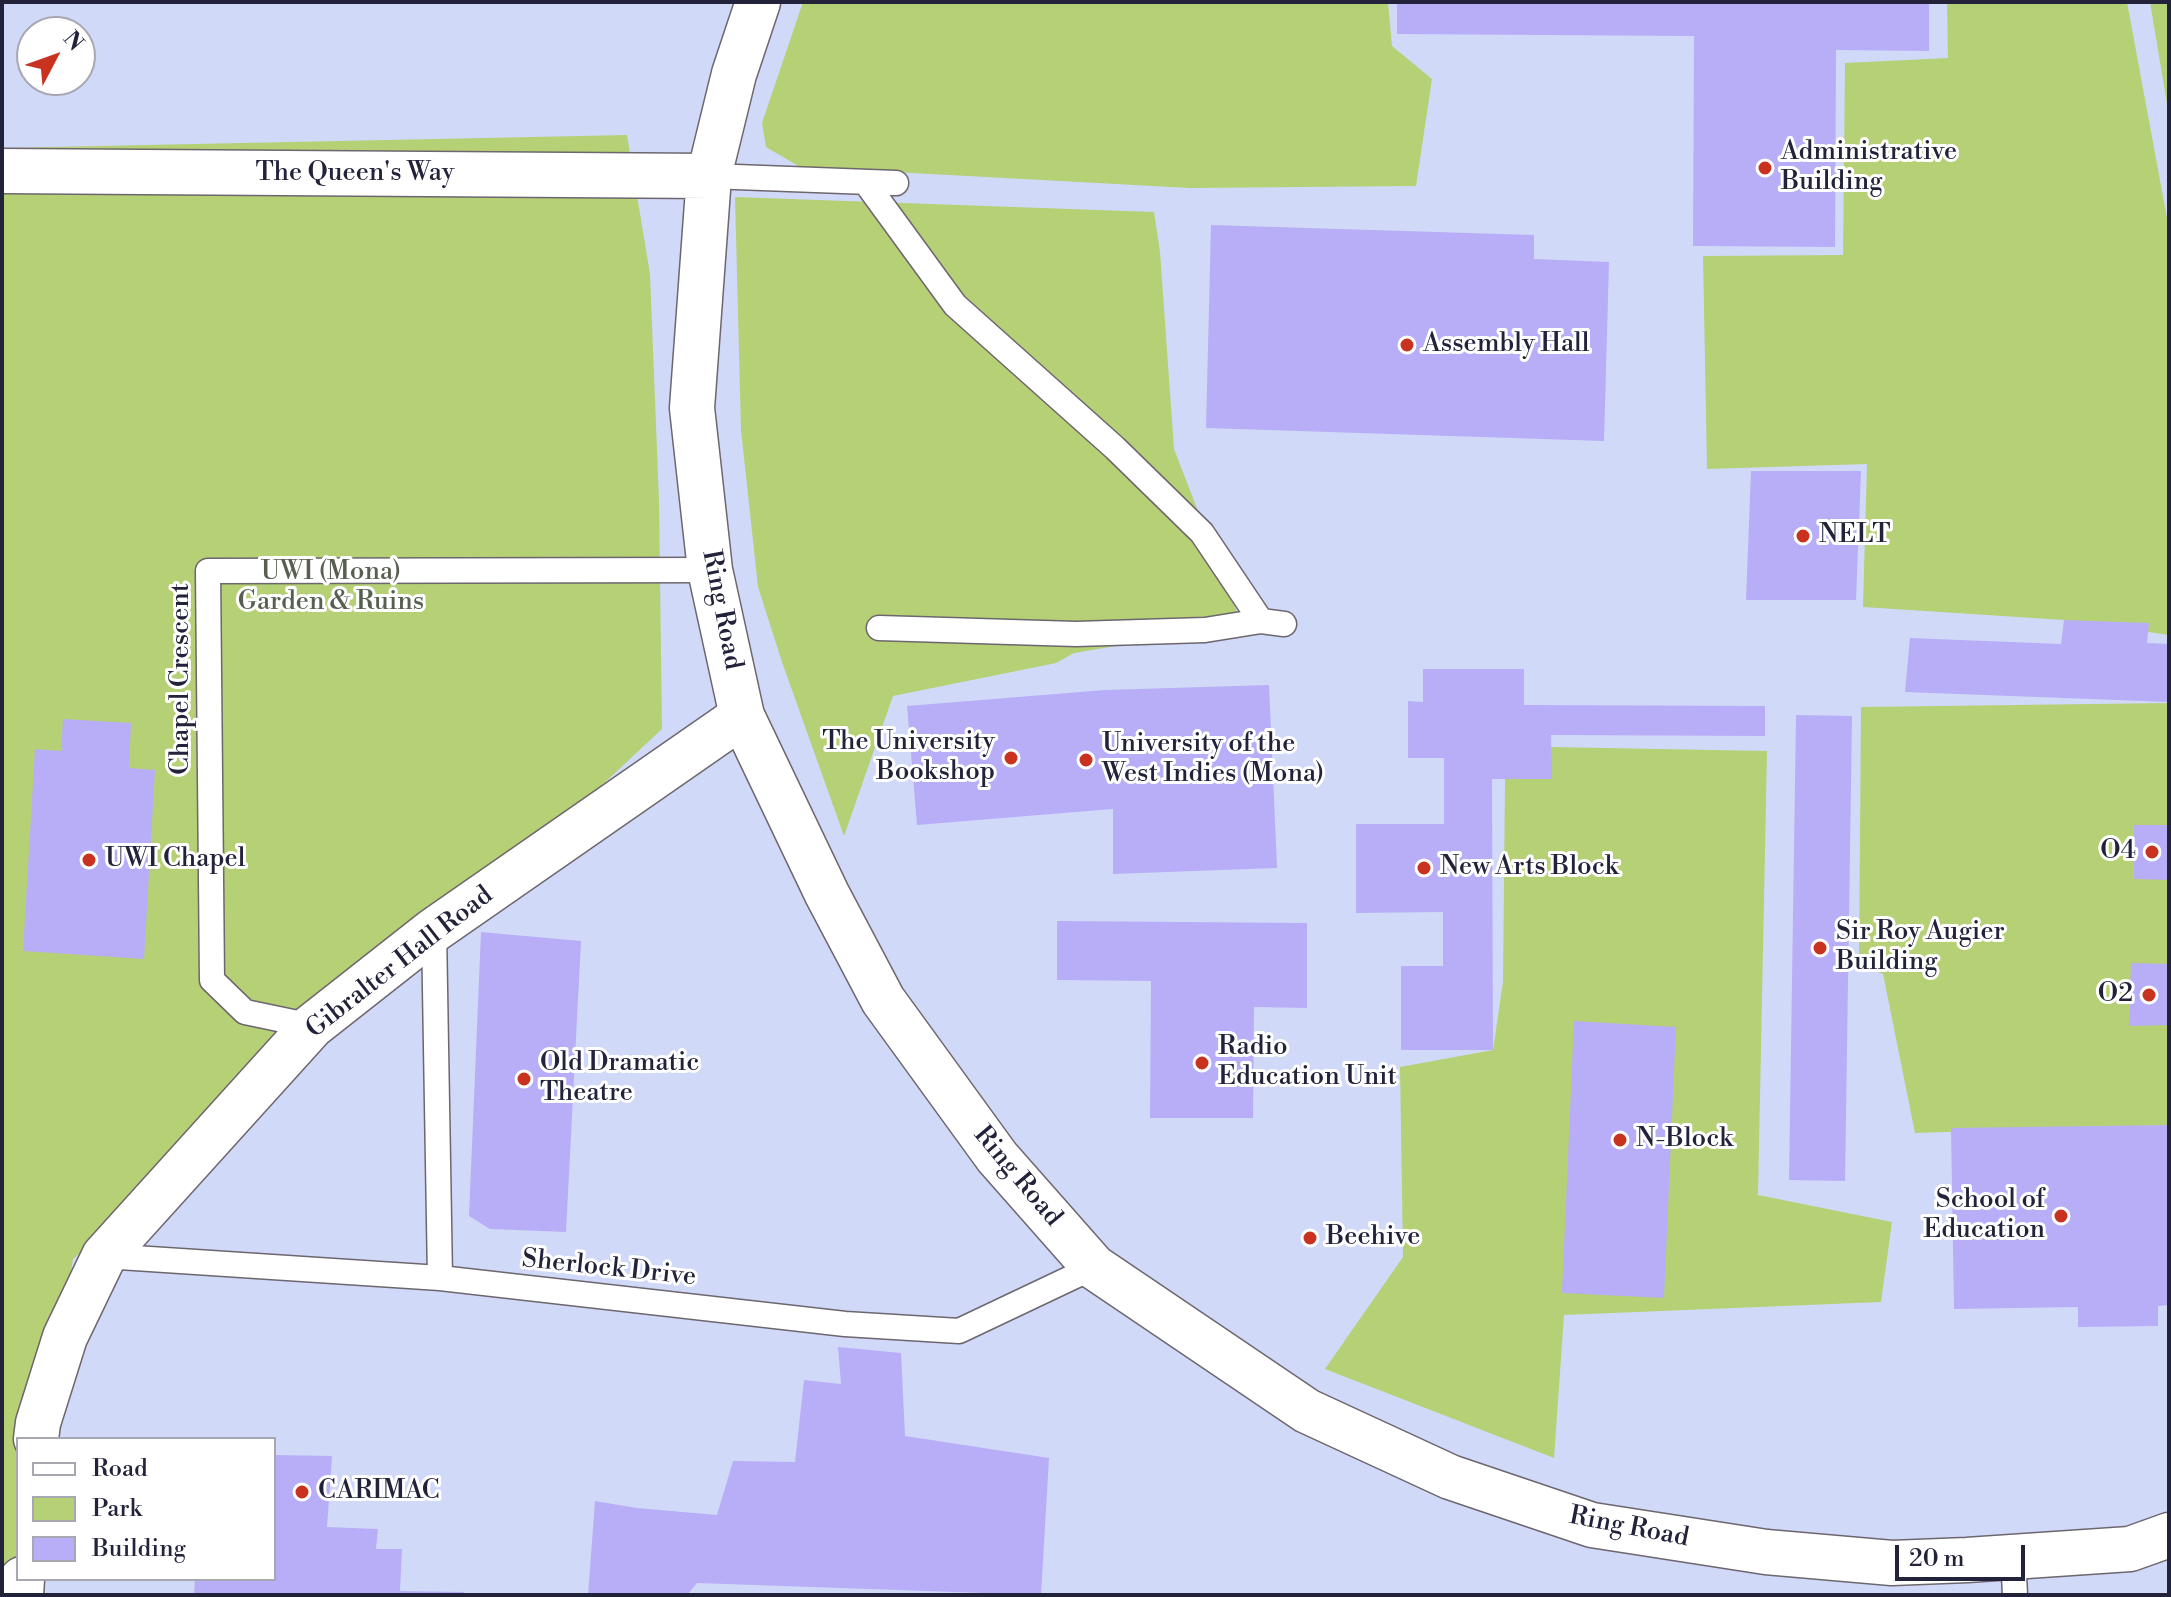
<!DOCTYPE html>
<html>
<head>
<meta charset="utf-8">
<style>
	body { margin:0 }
	#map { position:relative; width:2171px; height:1597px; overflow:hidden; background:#f7e5ce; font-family:"Libre Bodoni",serif }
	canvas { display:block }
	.frame { position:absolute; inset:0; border:4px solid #22223b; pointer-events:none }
	.legend { position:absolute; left:16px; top:1437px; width:260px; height:144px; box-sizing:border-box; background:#fff; border:2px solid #a7a7b1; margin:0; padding:10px 14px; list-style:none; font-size:24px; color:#22223b }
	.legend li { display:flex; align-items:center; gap:16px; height:40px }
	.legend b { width:40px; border:2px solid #a7a7b1 }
	.north { position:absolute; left:16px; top:16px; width:80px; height:80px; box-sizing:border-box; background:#fff; border:2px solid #a7a7b1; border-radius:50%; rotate:49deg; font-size:22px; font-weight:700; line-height:32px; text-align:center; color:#22223b }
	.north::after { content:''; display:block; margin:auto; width:28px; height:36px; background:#c8321e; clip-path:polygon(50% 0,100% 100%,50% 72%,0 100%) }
	.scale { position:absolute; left:1895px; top:1545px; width:130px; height:36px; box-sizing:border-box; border:4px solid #22223b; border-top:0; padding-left:10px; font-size:24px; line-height:28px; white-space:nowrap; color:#22223b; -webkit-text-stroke:6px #fff; paint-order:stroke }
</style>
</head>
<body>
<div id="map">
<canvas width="2171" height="1597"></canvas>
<div class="frame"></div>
<ul class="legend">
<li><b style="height:10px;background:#fff"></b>Road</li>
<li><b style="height:22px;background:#b6d076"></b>Park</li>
<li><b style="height:22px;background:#b8aef7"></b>Building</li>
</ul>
<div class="north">N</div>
<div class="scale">20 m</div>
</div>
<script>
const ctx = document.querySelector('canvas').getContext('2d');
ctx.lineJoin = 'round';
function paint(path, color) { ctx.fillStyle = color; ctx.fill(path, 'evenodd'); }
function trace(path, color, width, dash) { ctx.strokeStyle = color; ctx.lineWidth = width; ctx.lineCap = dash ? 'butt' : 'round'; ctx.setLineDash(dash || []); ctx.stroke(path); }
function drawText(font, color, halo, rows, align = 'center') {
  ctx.font = font + ' "Libre Bodoni",serif'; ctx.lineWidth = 6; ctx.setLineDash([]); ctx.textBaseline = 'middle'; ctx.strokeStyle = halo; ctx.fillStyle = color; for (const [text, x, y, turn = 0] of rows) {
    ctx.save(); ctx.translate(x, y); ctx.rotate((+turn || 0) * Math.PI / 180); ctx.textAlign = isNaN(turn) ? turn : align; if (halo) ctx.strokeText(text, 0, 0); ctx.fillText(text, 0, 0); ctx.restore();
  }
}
paint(new Path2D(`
	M 2,2 L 2169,2 L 2169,1595 L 2,1595 ZM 32,32 L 80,32 L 80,80 L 32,80 ZM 18,1439 L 274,1439 L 274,1579 L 18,1579 Z`), '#d1d9f9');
paint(new Path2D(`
	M 803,2 L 1388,2 L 1392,46 L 1432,79 L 1416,186 L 1190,188 L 800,167 L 766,147 L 762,123 Z
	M 1947,2 L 2127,2 L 2169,229 L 2169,635 L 2064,620 L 1863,607 L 1867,464 L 1707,469 L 1703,256 L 1843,255 L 1845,63 L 1948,58 Z
	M 2150,2 L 2169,2 L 2169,116 Z
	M 627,135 L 650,274 L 659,501 L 662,729 L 292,1075 L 73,1259 L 46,1439 L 18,1439 L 18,1579 L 2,1595 L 2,148 Z
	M 735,197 L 1154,212 L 1160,252 L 1174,449 L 1242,625 L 1074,653 L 1056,663 L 893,696 L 844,836 L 782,662 L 758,587 L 741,430 Z
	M 2169,703 L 2169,1125 L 1915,1133 L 1883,974 L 1859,965 L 1861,707 Z
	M 1551,747 L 1767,751 L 1758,1195 L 1892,1222 L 1881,1302 L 1564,1315 L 1554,1458 L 1325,1369 L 1403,1257 L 1400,1067 L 1493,1050 L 1503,982 L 1505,779 Z`), '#b6d076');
paint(new Path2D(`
	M 1397,2 L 1929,2 L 1929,51 L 1836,50 L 1835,247 L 1699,246 L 1693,246 L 1694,36 L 1397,34 Z
	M 1211,225 L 1534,235 L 1534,259 L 1609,262 L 1604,441 L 1206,428 Z
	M 1751,471 L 1861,471 L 1856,600 L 1746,600 Z
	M 2064,620 L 2149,623 L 2147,643 L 2169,644 L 2169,702 L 1905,692 L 1910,638 L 2061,644 Z
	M 1423,669 L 1524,669 L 1524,705 L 1765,706 L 1765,736 L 1551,735 L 1552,779 L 1492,779 L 1493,1050 L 1401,1050 L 1401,966 L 1443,966 L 1443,912 L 1356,913 L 1356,824 L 1444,824 L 1444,758 L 1408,758 L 1408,701 L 1423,702 Z
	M 1269,685 L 1277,868 L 1113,874 L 1113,809 L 917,825 L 907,706 L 1105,690 Z
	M 1796,715 L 1852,716 L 1845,1181 L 1789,1180 Z
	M 63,719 L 131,723 L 129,768 L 155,770 L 144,959 L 23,951 L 35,749 L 61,751 Z
	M 2134,825 L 2169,825 L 2169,880 L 2134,879 Z
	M 1057,921 L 1307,923 L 1307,1008 L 1254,1007 L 1253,1118 L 1150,1118 L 1151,981 L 1057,980 Z
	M 481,932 L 581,941 L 566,1232 L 490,1229 L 469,1216 Z
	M 2131,963 L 2169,964 L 2169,1025 L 2129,1026 Z
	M 1574,1021 L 1676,1027 L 1664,1298 L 1562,1293 Z
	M 2169,1125 L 2169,1305 L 2158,1306 L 2158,1326 L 2078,1327 L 2078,1307 L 1954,1309 L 1951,1128 Z
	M 838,1347 L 901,1353 L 905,1436 L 1049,1458 L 1041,1595 L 697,1583 L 687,1595 L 588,1595 L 595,1501 L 637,1508 L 717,1515 L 733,1461 L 795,1462 L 804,1380 L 841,1384 Z
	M 274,1455 L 332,1456 L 327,1527 L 378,1529 L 376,1549 L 402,1549 L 400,1591 L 464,1592 L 464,1595 L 194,1595 L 195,1579 L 274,1579 Z`), '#b8aef7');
const lane = new Path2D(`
	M 709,176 L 896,183
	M 866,183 L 955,305 L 1115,448 L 1202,533 L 1261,621
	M 879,628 L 1076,634 L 1205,630 L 1261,621 L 1284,624
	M 434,930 L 440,1278
	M 312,1026 L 245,1012 L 212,980 L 208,571 L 710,570
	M 104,1256 L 440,1278 L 845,1324 L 959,1331 L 1094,1267
	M 2013,1555 L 2015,1595`);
const street = new Path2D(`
	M 36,1439 L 38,1423 L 65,1337 L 104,1256 L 312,1026 L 434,930 L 742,716
	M 21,1595 L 22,1579`);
const secondary = new Path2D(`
	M 758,2 L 734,74 L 709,176 L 692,408 L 710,570 L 742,716 L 827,894 L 883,1000 L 997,1157 L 1094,1267 L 1307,1411 L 1450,1477 L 1592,1525 L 1766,1552 L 1892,1563 L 1967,1560 L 2130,1549 L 2169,1535
	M 2,171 L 709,176`);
trace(lane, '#6d666e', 27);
trace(street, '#6d666e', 47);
trace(secondary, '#6d666e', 47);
trace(lane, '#fff', 24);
trace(street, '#fff', 44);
trace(secondary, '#fff', 44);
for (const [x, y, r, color] of [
	[1765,168,8,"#c8321e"],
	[1407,345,8,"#c8321e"],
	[1803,536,8,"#c8321e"],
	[1011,758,8,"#c8321e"],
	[1086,760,8,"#c8321e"],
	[2152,852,8,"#c8321e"],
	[89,860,8,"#c8321e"],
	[1424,868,8,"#c8321e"],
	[1820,948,8,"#c8321e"],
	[2149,995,8,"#c8321e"],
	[1202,1063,8,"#c8321e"],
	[524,1079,8,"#c8321e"],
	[1620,1140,8,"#c8321e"],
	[2061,1216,8,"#c8321e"],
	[1310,1238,8,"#c8321e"],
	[302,1492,8,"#c8321e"]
]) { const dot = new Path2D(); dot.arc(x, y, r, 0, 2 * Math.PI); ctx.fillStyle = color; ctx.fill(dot); trace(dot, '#fff', 3); }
drawText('26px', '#22223b', '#fff', [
	["Administrative",1781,153],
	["Building",1781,183],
	["Assembly Hall",1423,345],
	["NELT",1819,536],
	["The University",995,743,"right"],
	["Bookshop",995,773,"right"],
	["University of the",1102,745],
	["West Indies (Mona)",1102,775],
	["O4",2136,852,"right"],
	["UWI Chapel",105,860],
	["New Arts Block",1440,868],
	["Sir Roy Augier",1836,933],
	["Building",1836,963],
	["O2",2133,995,"right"],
	["Radio",1218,1048],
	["Education Unit",1218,1078],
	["Old Dramatic",540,1064],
	["Theatre",540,1094],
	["N-Block",1636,1140],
	["School of",2045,1201,"right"],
	["Education",2045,1231,"right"],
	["Beehive",1326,1238],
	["CARIMAC",318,1492]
], 'left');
drawText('26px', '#22223b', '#fff', [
	["The Queen's Way",355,174],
	["Ring Road",721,610,79],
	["Chapel Crescent",182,679,-90],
	["Gibralter Hall Road",400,963,-38],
	["Ring Road",1017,1177,50],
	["Sherlock Drive",609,1269,6],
	["Ring Road",1629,1528,11]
]);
drawText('26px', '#565f50', '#fff', [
	["UWI (Mona)",331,573],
	["Garden & Ruins",331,603]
]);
</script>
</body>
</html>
